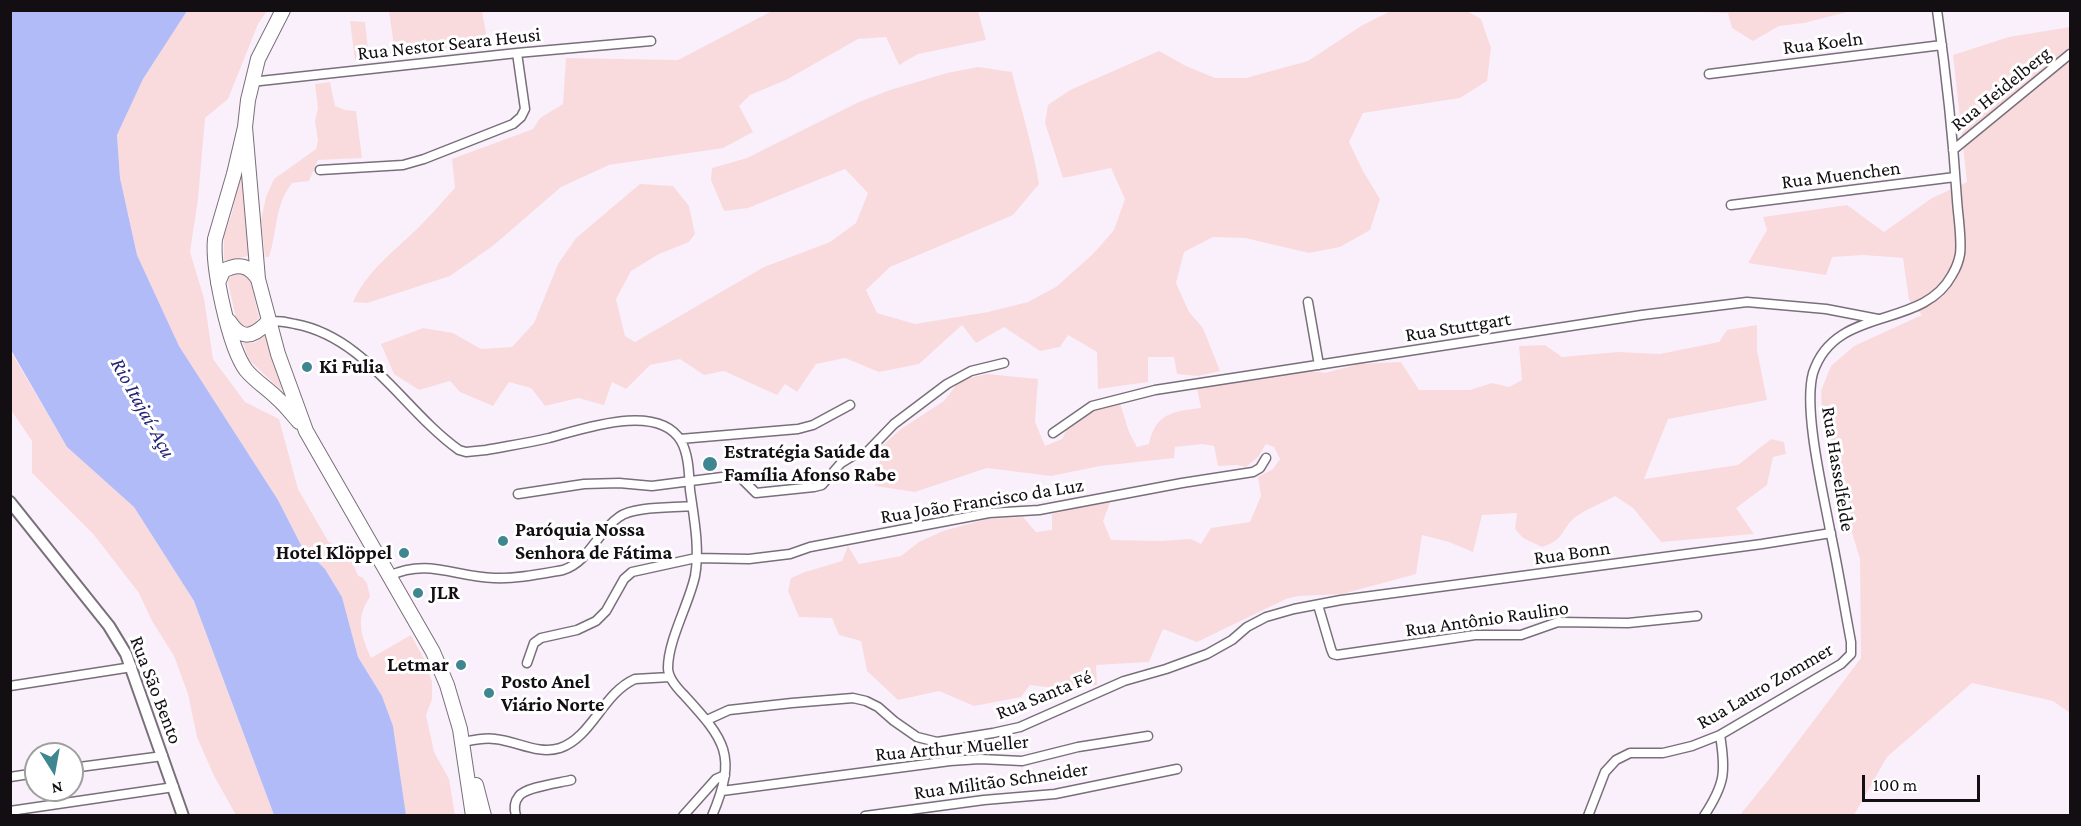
<!DOCTYPE html>
<html>
<head>
<meta charset="utf-8">
<style>
	body { margin:0 }
	#map { position:relative; width:2081px; height:826px; overflow:hidden; background:#faf0fb; font-family:"Crimson Pro",serif }
	canvas { display:block }
	.frame { position:absolute; inset:0; border:12px solid #120e12; pointer-events:none }
	.north { position:absolute; left:24px; top:742px; width:60px; height:60px; box-sizing:border-box; background:#fff; border:2px solid #a09fa0; border-radius:50%; rotate:169deg; font-size:16px; font-weight:700; line-height:24px; text-align:center; color:#120e12 }
	.north::after { content:''; display:block; margin:auto; width:21px; height:27px; background:#3f8690; clip-path:polygon(50% 0,100% 100%,50% 72%,0 100%) }
	.scale { position:absolute; left:1862px; top:775px; width:118px; height:27px; box-sizing:border-box; border:3px solid #120e12; border-top:0; padding-left:8px; font-size:18px; line-height:21px; white-space:nowrap; color:#120e12; -webkit-text-stroke:4px #fff; paint-order:stroke }
</style>
</head>
<body>
<div id="map">
<canvas width="2081" height="826"></canvas>
<div class="frame"></div>
<div class="north">N</div>
<div class="scale">100 m</div>
</div>
<script>
const ctx = document.querySelector('canvas').getContext('2d');
ctx.lineJoin = 'round';
function paint(path, color) { ctx.fillStyle = color; ctx.fill(path, 'evenodd'); }
function trace(path, color, width, dash) { ctx.strokeStyle = color; ctx.lineWidth = width; ctx.lineCap = dash ? 'butt' : 'round'; ctx.setLineDash(dash || []); ctx.stroke(path); }
function drawText(font, color, halo, rows, align = 'center') {
  ctx.font = font + ' "Crimson Pro",serif'; ctx.lineWidth = 6; ctx.setLineDash([]); ctx.textBaseline = 'middle'; ctx.strokeStyle = halo; ctx.fillStyle = color; for (const [text, x, y, turn = 0] of rows) {
    ctx.save(); ctx.translate(x, y); ctx.rotate((+turn || 0) * Math.PI / 180); ctx.textAlign = isNaN(turn) ? turn : align; if (halo) ctx.strokeText(text, 0, 0); ctx.fillText(text, 0, 0); ctx.restore();
  }
}
paint(new Path2D(`
	M 1393,10 L 1467,11 L 1481,19 L 1491,48 L 1487,81 L 1460,98 L 1363,113 L 1349,142 L 1363,171 L 1380,199 L 1370,230 L 1340,247 L 1309,253 L 1245,238 L 1213,237 L 1184,252 L 1176,283 L 1189,312 L 1203,328 L 1220,371 L 1198,376 L 1177,374 L 1174,357 L 1148,357 L 1148,382 L 1098,389 L 1097,352 L 1068,335 L 1060,347 L 1040,351 L 1004,327 L 976,343 L 962,325 L 919,364 L 879,372 L 845,358 L 816,364 L 797,392 L 785,384 L 777,395 L 724,371 L 704,375 L 680,359 L 650,365 L 626,389 L 612,382 L 604,405 L 578,398 L 545,406 L 531,388 L 509,382 L 493,406 L 460,392 L 450,381 L 419,390 L 394,374 L 381,344 L 423,328 L 453,333 L 481,349 L 512,347 L 534,323 L 558,264 L 576,238 L 640,184 L 673,186 L 689,206 L 695,234 L 689,242 L 659,254 L 631,271 L 616,299 L 625,336 L 635,342 L 764,267 L 830,242 L 856,223 L 868,193 L 845,169 L 748,208 L 724,211 L 711,180 L 712,168 L 747,158 L 859,102 L 890,90 L 947,73 L 978,67 L 1012,72 C 1021,110 1033,146 1039,184 L 1013,215 L 890,267 L 866,290 L 877,313 L 915,324 L 988,312 L 1028,302 L 1056,287 L 1093,254 L 1114,230 L 1125,199 L 1111,168 L 1063,178 L 1045,123 L 1048,105 L 1070,90 L 1159,51 L 1186,66 L 1215,78 L 1246,78 L 1308,61 L 1361,26 Z
	M 187,11 L 267,11 L 258,24 L 228,99 L 205,118 L 198,199 L 190,252 L 204,298 L 213,359 L 245,402 L 279,419 L 298,489 L 328,541 L 350,556 L 358,576 L 362,577 L 367,583 L 370,597 C 355,619 361,635 371,658 L 411,635 L 424,659 L 432,682 L 432,699 L 426,715 L 434,752 L 449,779 L 455,815 L 406,815 L 393,726 L 382,696 L 358,657 L 342,597 L 325,569 L 301,545 L 278,500 L 179,346 L 137,255 L 120,178 L 117,135 L 143,79 Z
	M 389,11 L 482,11 L 488,44 L 403,54 L 394,46 Z
	M 772,11 L 978,11 L 986,40 L 918,54 L 899,65 L 886,37 L 858,39 L 786,80 L 750,95 L 739,106 L 753,132 L 723,148 L 609,165 L 561,187 L 494,245 L 450,276 L 367,303 L 353,302 C 366,272 394,251 417,229 C 430,216 442,202 455,188 L 452,159 L 533,129 L 540,118 L 563,104 L 566,58 L 678,60 Z
	M 1698,11 L 1698,10 L 1851,11 L 1804,23 L 1779,26 L 1753,41 L 1732,28 L 1728,13 L 1698,12 Z
	M 350,21 L 365,22 L 369,58 L 355,60 Z
	M 2070,27 L 2070,713 L 2053,701 L 1972,683 L 1887,757 L 1854,815 L 1739,816 L 1774,773 L 1861,658 L 1860,559 L 1832,466 L 1822,415 L 1821,391 L 1831,366 L 1854,346 L 1922,315 L 1909,300 L 1903,258 L 1863,255 L 1832,257 L 1826,275 L 1748,263 L 1767,230 L 1763,217 L 1847,205 L 1884,232 L 1932,198 L 1967,182 L 1953,55 L 2009,37 Z
	M 330,82 L 335,106 L 345,110 L 356,111 L 362,158 L 318,160 L 309,181 L 292,183 C 274,207 278,229 269,257 L 265,257 L 261,220 L 266,197 L 274,179 L 316,149 L 318,141 L 315,121 L 318,108 L 315,84 Z
	M 242,164 L 250,250 L 248,256 L 224,261 L 224,236 L 232,213 Z
	M 239,273 L 245,274 L 250,278 L 259,318 L 251,327 L 240,326 L 237,322 L 228,283 L 229,277 Z
	M 1757,325 L 1757,350 L 1767,400 L 1668,419 L 1644,479 L 1738,465 L 1771,439 L 1784,442 L 1786,454 L 1773,457 L 1767,485 L 1736,508 L 1754,534 L 1661,542 L 1633,508 L 1615,496 C 1603,503 1588,508 1577,516 C 1561,527 1566,540 1542,547 L 1523,538 L 1515,529 L 1517,513 L 1482,515 L 1473,552 L 1449,542 L 1422,535 L 1416,574 L 1342,594 L 1298,596 L 1286,599 L 1197,642 L 1163,629 L 1149,662 L 1096,665 L 1097,685 L 1061,689 L 1030,685 L 1021,697 L 974,706 L 939,691 L 898,700 L 867,671 L 861,641 L 839,635 L 832,618 L 799,617 L 788,591 L 791,578 L 805,572 L 842,561 L 848,546 L 859,564 L 901,556 L 919,542 L 943,531 L 987,519 L 1023,517 L 1036,532 L 1052,530 L 1052,514 L 1111,500 L 1103,521 L 1111,540 L 1161,541 L 1191,539 L 1201,544 L 1211,528 L 1250,522 L 1261,496 L 1258,477 L 1273,469 L 1280,459 L 1274,447 L 1266,444 L 1258,457 L 1246,467 L 1237,465 L 1218,466 L 1214,446 L 1202,444 L 1175,447 L 1174,458 L 1100,466 L 1051,476 L 987,468 L 915,492 L 875,486 L 883,445 L 901,429 L 944,401 L 960,380 L 987,374 L 1038,379 L 1035,422 L 1045,446 L 1062,439 L 1069,425 L 1094,408 L 1119,400 L 1129,432 L 1137,447 L 1149,444 C 1155,413 1174,411 1201,408 L 1197,389 L 1219,384 L 1256,380 L 1304,370 L 1325,373 L 1359,364 L 1401,362 L 1419,390 L 1470,390 L 1492,383 L 1509,387 L 1522,380 L 1519,346 L 1545,345 L 1562,357 L 1618,352 L 1660,354 L 1719,342 L 1727,330 Z
	M 267,334 L 285,387 L 283,389 L 280,389 L 249,360 L 243,343 L 254,343 Z
	M 10,350 L 67,447 L 134,507 L 194,601 L 274,815 L 236,815 L 214,776 L 197,737 L 188,694 L 174,656 L 152,621 L 139,593 L 94,535 L 32,473 L 32,441 L 11,410 Z`), '#f9dbde');
paint(new Path2D(`
	M 10,11 L 187,11 L 143,79 L 117,135 L 120,178 L 137,255 L 179,346 L 278,500 L 301,545 L 325,569 L 342,597 L 358,657 L 382,696 L 393,726 L 406,815 L 274,815 L 194,601 L 134,507 L 67,447 L 11,350 Z`), '#b1bbf7');
const minor = new Path2D(`
	M 1709,74 L 1942,45
	M 251,82 L 517,53 L 651,41
	M 1953,150 L 2070,54
	M 320,170 L 403,165 L 424,159 L 513,124 L 521,117 L 525,109 L 517,53
	M 1731,205 L 1955,177
	M 1308,302 L 1319,365
	M 268,322 C 277,320 286,322 295,324 C 366,337 404,411 459,450 L 466,452 L 486,450 C 507,446 528,443 549,438 C 583,429 658,402 681,441 C 689,455 689,475 690,490 C 694,518 700,549 695,576 C 689,604 668,640 668,668 C 668,678 677,688 684,695 C 725,740 738,755 712,816
	M 1053,433 L 1092,406 L 1155,390 L 1642,315 L 1747,302 L 1826,309 L 1878,319
	M 680,439 L 798,429 L 813,425 L 850,405
	M 518,494 L 584,484 L 619,483 L 652,486 L 730,476 L 740,477 L 756,493 L 814,487 L 822,485 L 841,463 L 854,455 L 867,452 L 894,424 L 947,384 L 971,371 L 1004,363
	M 389,576 C 428,558 455,577 494,578 C 516,579 540,574 563,570 C 589,562 597,532 619,517 C 634,506 673,508 692,506
	M 1318,605 L 1331,649 L 1333,654 L 1337,655 L 1475,635 L 1521,635 L 1558,622 L 1628,623 L 1697,616
	M 527,663 L 534,643 L 541,638 L 577,630 L 596,621 L 606,611 L 624,579 L 632,572 L 696,558 L 749,559 L 790,554 L 810,547 L 989,513 L 1039,510 L 1182,483 L 1253,472 L 1260,468 L 1266,458
	M 10,686 L 132,667
	M 707,720 L 729,710 L 792,703 L 853,698 L 866,701 L 878,707 L 894,721 L 917,737 L 937,742 L 993,733 L 1020,727 L 1124,681 L 1166,669 L 1207,654 L 1232,640 L 1247,627 L 1266,617 L 1294,609 L 1341,600 L 1762,544 L 1831,533
	M 463,742 C 473,740 485,737 495,739 C 517,741 538,755 560,748 C 592,737 603,693 635,679 L 670,677
	M 72,768 L 163,756
	M 10,777 L 36,773
	M 722,791 L 950,761 L 980,759 L 1022,761 L 1078,747 L 1148,736
	M 10,811 L 174,787
	M 516,816 C 514,809 514,802 519,796 C 526,787 559,783 571,780
	M 683,816 L 716,779 L 725,775
	M 865,816 L 984,800 L 1055,794 L 1177,769
	M 1588,816 L 1605,772 L 1616,760 L 1630,753 L 1663,753 L 1692,746 L 1720,735 L 1841,664 L 1851,654 L 1851,642 C 1844,605 1838,567 1830,530 C 1823,492 1803,409 1813,373 C 1835,304 1922,331 1952,275 C 1955,270 1959,260 1960,254 C 1962,239 1958,216 1957,200 C 1953,137 1946,73 1937,10
	M 1704,816 C 1725,784 1726,772 1720,735`);
const tertiary = new Path2D(`
	M 10,502 L 109,626 L 126,654 L 183,816`);
const primary = new Path2D(`
	M 283,10 L 258,59 L 248,100 L 245,127 L 234,174 L 215,239 C 212,267 229,347 246,370 C 255,381 267,388 277,398 C 285,405 292,414 299,422
	M 245,127 L 258,279 L 278,354 L 306,431 L 433,652 L 447,685 L 460,729 L 473,816
	M 218,283 L 223,271 C 238,263 249,265 258,279
	M 229,321 C 242,341 253,337 268,322
	M 476,785 L 484,816`);
trace(minor, '#796f7a', 11);
trace(tertiary, '#796f7a', 14);
trace(primary, '#796f7a', 16);
trace(minor, '#fff', 8);
trace(tertiary, '#fff', 10);
trace(primary, '#fff', 14);
for (const [x, y, r, color] of [
	[307,367,6,"#3f8690"],
	[710,464,8,"#3f8690"],
	[503,541,6,"#3f8690"],
	[404,553,6,"#3f8690"],
	[418,593,6,"#3f8690"],
	[461,665,6,"#3f8690"],
	[489,693,6,"#3f8690"]
]) { const dot = new Path2D(); dot.arc(x, y, r, 0, 2 * Math.PI); ctx.fillStyle = color; ctx.fill(dot); trace(dot, '#fff', 2); }
drawText('20px', '#120e12', '#fff', [
	["Rua Koeln",1823,43,-7],
	["Rua Nestor Seara Heusi",449,44,-6],
	["Rua Heidelberg",2001,89,-39],
	["Rua Muenchen",1841,175,-7],
	["Rua Stuttgart",1458,327,-9],
	["Rua Hasselfelde",1838,469,81],
	["Rua João Francisco da Luz",982,501,-9],
	["Rua Bonn",1572,553,-8],
	["Rua Antônio Raulino",1487,619,-8],
	["Rua Lauro Zommer",1765,686,-30],
	["Rua São Bento",156,690,69],
	["Rua Santa Fé",1044,695,-22],
	["Rua Arthur Mueller",952,748,-5],
	["Rua Militão Schneider",1001,781,-8]
]);
drawText('bold 20px', '#120e12', '#fff', [
	["Ki Fulia",319,367],
	["Estratégia Saúde da",724,452],
	["Família Afonso Rabe",724,475],
	["Paróquia Nossa",515,530],
	["Senhora de Fátima",515,553],
	["Hotel Klöppel",392,553,"right"],
	["JLR",430,593],
	["Letmar",449,665,"right"],
	["Posto Anel",501,682],
	["Viário Norte",501,705]
], 'left');
drawText('italic 21px', '#262476', '#fff', [
	["Rio Itajaí-Açu",143,408,61]
]);
</script>
</body>
</html>
